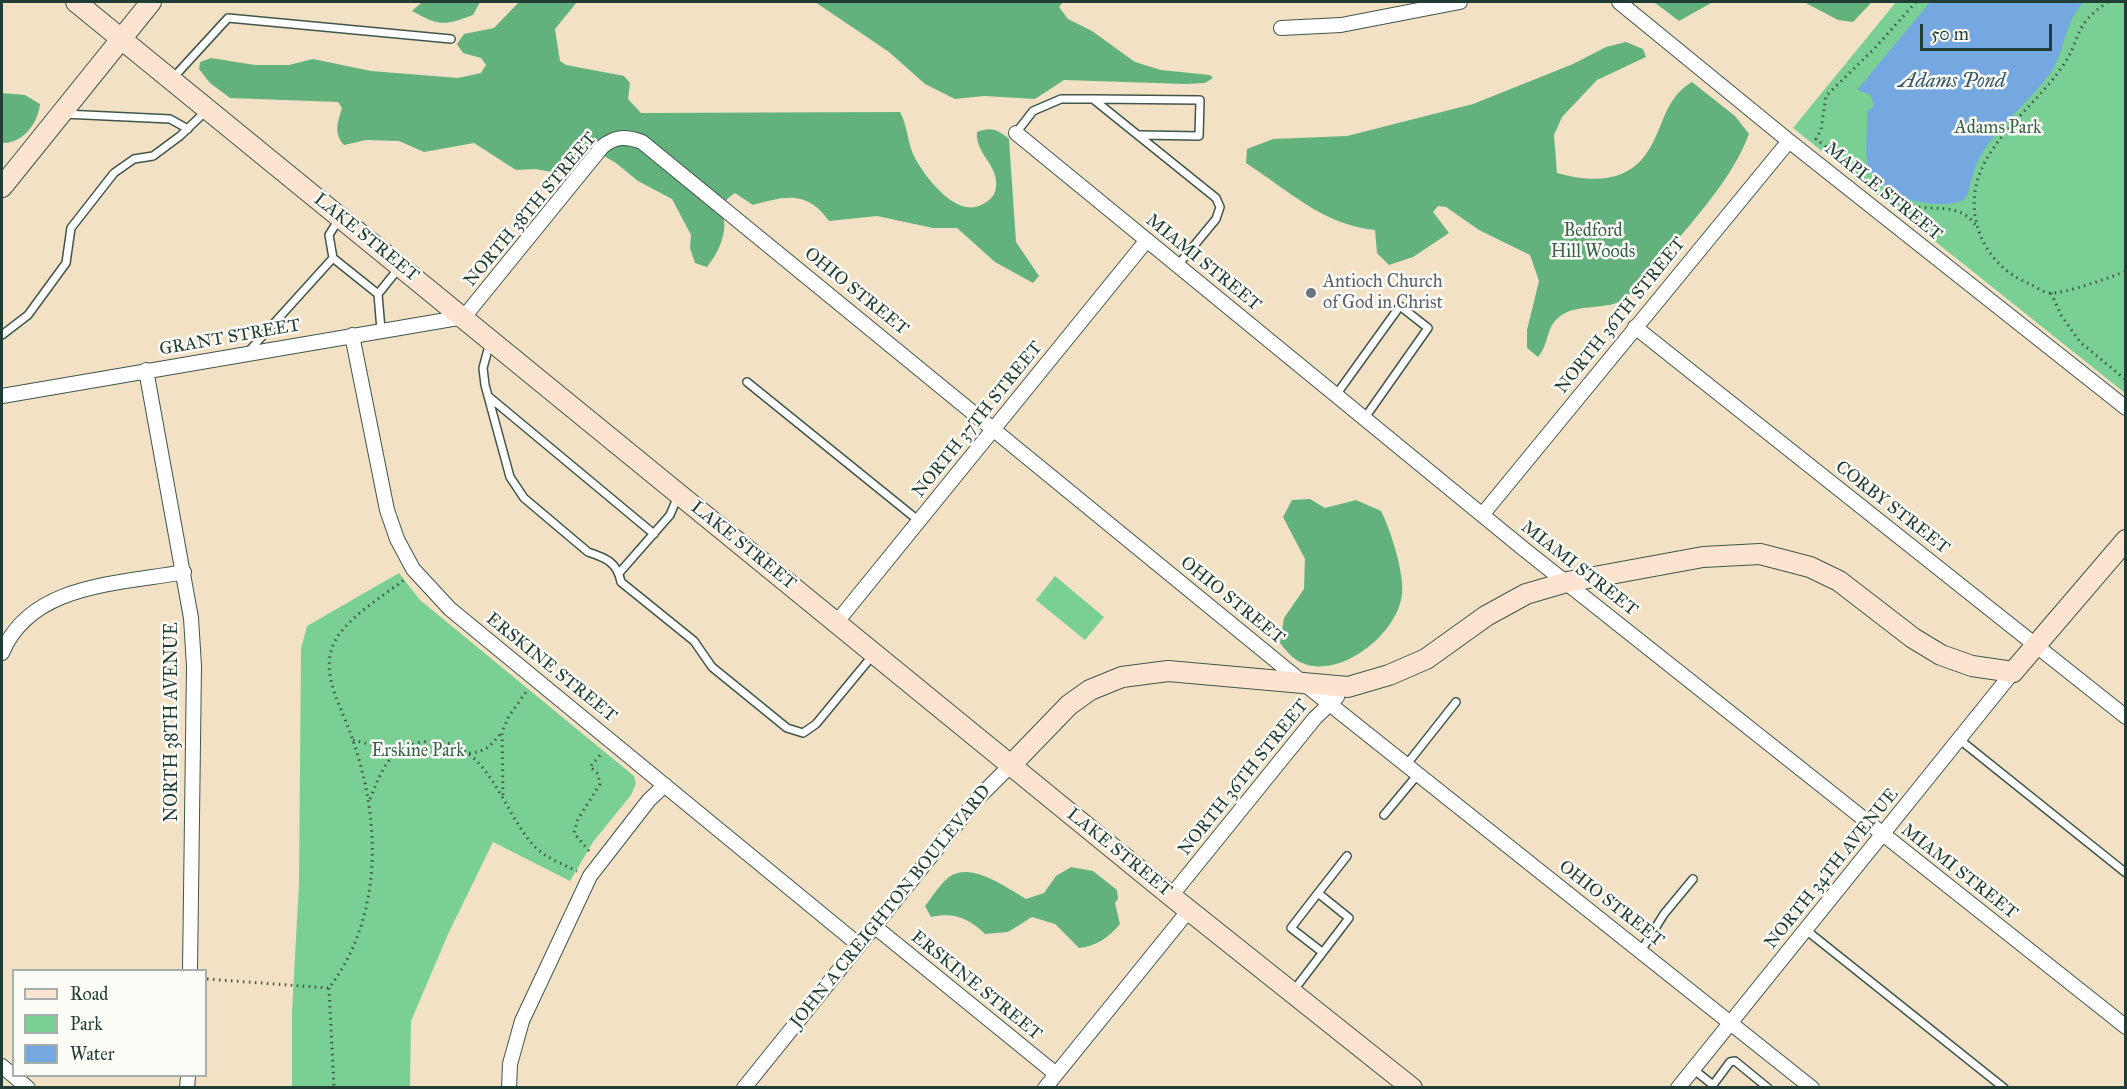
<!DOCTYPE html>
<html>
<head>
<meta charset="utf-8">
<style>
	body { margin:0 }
	#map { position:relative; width:2127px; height:1089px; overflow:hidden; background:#f2e1c5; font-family:"IM FELL Great Primer",serif }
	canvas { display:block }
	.frame { position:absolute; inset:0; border:3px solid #1f3d34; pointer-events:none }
	.legend { position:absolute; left:12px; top:969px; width:195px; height:108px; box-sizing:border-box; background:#fdfcf7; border:2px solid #a4b0a9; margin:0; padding:8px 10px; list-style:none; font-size:18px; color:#1f3d34 }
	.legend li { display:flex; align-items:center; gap:12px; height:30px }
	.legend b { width:30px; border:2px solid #a4b0a9 }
	.scale { position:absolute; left:1920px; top:24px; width:132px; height:27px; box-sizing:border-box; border:3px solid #1f3d34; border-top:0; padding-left:8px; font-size:18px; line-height:21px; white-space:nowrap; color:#1f3d34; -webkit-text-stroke:4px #fdfcf7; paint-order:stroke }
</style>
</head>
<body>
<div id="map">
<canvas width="2127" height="1089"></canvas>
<div class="frame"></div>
<ul class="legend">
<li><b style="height:8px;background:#fde4d1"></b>Road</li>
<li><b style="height:16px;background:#7ad094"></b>Park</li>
<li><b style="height:16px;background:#75a7e1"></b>Water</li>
</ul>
<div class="scale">50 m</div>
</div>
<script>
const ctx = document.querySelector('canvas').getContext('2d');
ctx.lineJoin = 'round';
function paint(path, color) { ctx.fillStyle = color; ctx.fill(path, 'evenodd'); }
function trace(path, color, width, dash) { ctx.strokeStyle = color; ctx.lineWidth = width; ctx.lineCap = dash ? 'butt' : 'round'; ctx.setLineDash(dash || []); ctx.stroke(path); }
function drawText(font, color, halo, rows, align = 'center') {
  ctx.font = font + ' "IM FELL Great Primer",serif'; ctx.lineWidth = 5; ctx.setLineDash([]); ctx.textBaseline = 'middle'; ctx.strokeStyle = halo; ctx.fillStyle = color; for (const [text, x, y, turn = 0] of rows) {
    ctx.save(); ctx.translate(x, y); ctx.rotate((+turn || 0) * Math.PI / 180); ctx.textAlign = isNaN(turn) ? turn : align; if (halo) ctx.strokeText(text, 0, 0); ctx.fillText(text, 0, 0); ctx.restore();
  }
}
paint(new Path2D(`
	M 1896,2 L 2125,2 L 2125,393 L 1793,128 Z
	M 399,573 L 420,600 L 634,776 L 636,784 L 631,795 L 593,842 L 570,881 L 493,842 L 449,932 L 411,1021 L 410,1087 L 292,1087 L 292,1011 L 299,884 L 301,649 L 307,626 Z
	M 1055,576 L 1104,617 L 1085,640 L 1036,600 Z`), '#7ad094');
paint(new Path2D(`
	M 422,2 L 480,2 L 473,15 C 444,26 439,26 412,11 Z
	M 519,2 L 577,2 L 555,29 L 560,61 L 566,65 L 624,76 L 630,83 L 628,99 L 641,113 L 900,112 C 908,127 907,141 914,156 C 924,176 957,220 983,204 C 990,200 995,196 996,187 C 999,165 975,154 977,132 C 991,127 997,129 1009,139 L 1016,242 L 1039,276 L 1033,283 L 995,262 L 957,228 L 933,228 L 877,216 L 829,221 C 807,190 785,196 753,205 L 735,193 C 712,209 727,213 724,231 C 722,244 715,257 707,267 L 695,263 L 690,248 L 691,235 L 672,199 L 638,181 L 616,163 L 587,146 L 558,173 L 535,169 L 516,170 L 474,143 L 424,152 L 399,141 L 366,140 L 344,145 C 333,133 338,122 342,108 L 338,102 L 230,98 L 210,83 L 199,69 L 200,62 L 211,58 L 255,65 L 289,65 L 313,59 L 371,71 L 458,78 L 481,73 L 486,65 L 481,58 L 463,53 L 457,44 L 464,34 L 494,28 Z
	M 815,2 L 1063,2 L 1059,7 L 1068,19 L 1092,31 L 1135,62 L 1161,70 L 1210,75 L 1213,78 L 1205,83 L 1186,84 L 1064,80 L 1035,99 L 984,96 L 955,99 L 925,84 L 889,52 Z
	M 1654,2 L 1713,2 L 1679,21 Z
	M 1804,2 L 1872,2 L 1853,22 L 1838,20 Z
	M 1626,42 L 1643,49 L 1646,57 L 1597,80 L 1562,117 L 1554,135 L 1557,173 C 1588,182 1625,184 1646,154 C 1664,129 1663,99 1692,82 L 1735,116 L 1749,134 C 1733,177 1699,213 1671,248 C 1657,265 1643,286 1624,299 C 1606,311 1580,303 1562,315 C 1545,325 1550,344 1538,357 L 1527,348 L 1527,330 L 1539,281 L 1530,255 L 1479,230 L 1446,207 L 1438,206 L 1433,212 L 1449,233 L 1413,257 L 1389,265 L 1377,253 L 1375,230 C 1323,225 1288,190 1246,163 L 1247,149 L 1273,139 L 1347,136 L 1473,104 L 1573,64 L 1606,47 Z
	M 2,93 L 25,95 L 40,104 C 38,123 23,144 2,143 Z
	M 1310,499 L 1325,508 L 1356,500 L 1381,511 C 1390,528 1405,575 1402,594 C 1398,632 1346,675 1308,665 C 1295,662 1288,653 1280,643 L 1284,618 L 1304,589 L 1305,559 L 1283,517 L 1292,500 Z
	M 1071,867 L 1093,871 L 1117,890 L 1118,899 L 1115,903 L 1120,924 C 1109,937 1097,946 1079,948 L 1055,924 L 1032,917 L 1008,932 L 985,934 C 968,918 955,912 931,917 L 925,906 C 932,897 940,884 949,877 C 971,861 1007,888 1026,899 L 1044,893 L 1056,876 Z`), '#63b27e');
paint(new Path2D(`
	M 1930,2 L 2084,2 C 2064,22 2066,49 2051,72 C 2030,102 1998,125 1980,157 C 1973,170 1971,183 1967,196 C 1958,210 1913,203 1900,196 C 1889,191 1875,179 1869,168 C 1864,156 1868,127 1867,112 L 1874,106 L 1871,95 L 1857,90 Z`), '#75a7e1');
const lane = new Path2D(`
	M 172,79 L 228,18 L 451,39
	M 1093,99 L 1200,100 L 1199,136 L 1140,135
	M 64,114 L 170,119 L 188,129
	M 1016,133 L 1033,111 L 1061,99 L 1093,99 L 1216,198 L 1220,207 L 1216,219 L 1178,265
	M 339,219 L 329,235 L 333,258 L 378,294
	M 381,330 L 378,294 L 399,268
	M 2,335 L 28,315 L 66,263 L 71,228 L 114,173 L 134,159 L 153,156 L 180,136 L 206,111
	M 490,342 L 483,368 L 485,385 L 510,477 L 524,498 L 588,552 C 606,558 617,562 621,582 L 694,641 L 712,667 L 787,728 L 803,733 L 816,724 L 873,655
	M 248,352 L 333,258
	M 747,382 L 919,521
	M 1336,395 L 1400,306 L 1428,328 L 1364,419
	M 488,396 L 654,534
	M 620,572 L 670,515 L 678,496
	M 1960,740 L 2126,873
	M 1407,764 L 1456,702
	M 1384,815 L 1419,773
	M 1318,893 L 1347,856
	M 1806,930 L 2004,1088
	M 1641,951 L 1664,914 L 1693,879
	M 1294,990 L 1349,918 L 1318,893 L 1291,928 L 1322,952
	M 1693,1069 L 1713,1085 L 1730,1062 L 1735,1061 L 1768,1088`);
const street = new Path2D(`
	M 1619,2 L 1789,141 L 2126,408
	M 1281,28 L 1341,25 L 1460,2
	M 1016,133 L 1525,550 L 2126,1027
	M 1635,327 L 2126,717
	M 352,335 L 387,510 L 397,539 L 413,569 L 450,609 L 859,945
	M 146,370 L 191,618 L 194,666 L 190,970
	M 2,396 L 464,317 L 602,147 C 615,136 626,136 642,142 L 1302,682 L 1812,1088
	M 1482,515 L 1789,141
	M 836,623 L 1147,240
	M 2,653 C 31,583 120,584 184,572
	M 1171,896 L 1315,718 L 1337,697
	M 874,926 L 1056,1074
	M 2,1066 L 28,1088
	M 187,1088 L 188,1076
	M 509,1088 L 510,1064 L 522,1021 L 590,876 L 649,800 L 665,785
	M 744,1088 L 977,799 L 1011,765
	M 1045,1088 L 1189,910
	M 1678,1088 L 2013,672`);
const secondary = new Path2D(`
	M 76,2 L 1171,896 L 1412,1088
	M 2,187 L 151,2
	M 1011,765 L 1069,705 L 1090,690 L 1122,677 L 1168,671 L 1348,687 L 1389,675 L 1426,659 L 1486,616 L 1526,594 L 1567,582 L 1703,557 L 1760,554 L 1810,567 L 1839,581 L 1913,638 L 1941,655 L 1972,666 L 2013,672 L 2126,540`);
trace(lane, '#3f564a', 10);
trace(street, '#3f564a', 16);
trace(secondary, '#3f564a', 22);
trace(new Path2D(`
	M 1916,2 L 1874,49 L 1826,96 L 1821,130 L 1816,139 C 1843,159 1869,190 1901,203 C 1927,214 1959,199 1976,226
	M 2108,2 C 2072,25 2082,39 2062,67 C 2038,102 2000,129 1982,168 C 1961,214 1984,266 2030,284 C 2036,287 2044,293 2051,293 C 2064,294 2112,277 2126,271
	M 2051,293 L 2061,315 L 2080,342 L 2126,380
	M 353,740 L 395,751
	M 469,753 C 485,752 491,746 501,733
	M 503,795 L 502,732 L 509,716 L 526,692
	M 370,799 C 382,770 389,747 423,742 C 486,733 501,810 534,846 C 546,858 562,864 577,871
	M 589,851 L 574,833 L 578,819 L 600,784 L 598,774 L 590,767 L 603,752
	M 207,979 L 329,988 C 384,916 381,817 351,735 C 342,708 322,678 332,648 C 340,622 383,596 404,580
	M 329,988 L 334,1088`), '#3f564a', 3, [1.5, 4.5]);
trace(lane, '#fff', 7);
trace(street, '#fff', 14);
trace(secondary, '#fde4d1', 20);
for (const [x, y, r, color] of [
	[1311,293,6,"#6b7280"]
]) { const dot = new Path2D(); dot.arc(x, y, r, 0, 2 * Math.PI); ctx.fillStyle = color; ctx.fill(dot); trace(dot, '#fdfcf7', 2); }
drawText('18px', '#36624c', '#fdfcf7', [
	["Adams Park",1998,129],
	["Bedford",1593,232],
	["Hill Woods",1593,253],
	["Erskine Park",418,752]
]);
drawText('18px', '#1f3d34', '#fdfcf7', [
	["MAPLE STREET",1883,192,39],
	["NORTH 38TH STREET",531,210,-50],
	["LAKE STREET",366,238,39],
	["MIAMI STREET",1203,263,39],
	["OHIO STREET",856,292,39],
	["NORTH 36TH STREET",1621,316,-51],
	["GRANT STREET",230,338,-10],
	["NORTH 37TH STREET",978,420,-51],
	["CORBY STREET",1892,508,38],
	["LAKE STREET",743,546,39],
	["MIAMI STREET",1579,569,38],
	["OHIO STREET",1232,601,39],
	["ERSKINE STREET",551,668,39],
	["NORTH 38TH AVENUE",173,722,-90],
	["NORTH 36TH STREET",1244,778,-51],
	["LAKE STREET",1119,853,39],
	["NORTH 34TH AVENUE",1832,869,-51],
	["MIAMI STREET",1959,872,38],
	["OHIO STREET",1611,904,38],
	["JOHN A CREIGHTON BOULEVARD",891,907,-51],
	["ERSKINE STREET",976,986,39]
]);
drawText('18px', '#5b616d', '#fdfcf7', [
	["Antioch Church",1323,283],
	["of God in Christ",1323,304]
], 'left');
drawText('italic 20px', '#395d68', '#fdfcf7', [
	["Adams Pond",1952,82]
]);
</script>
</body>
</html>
